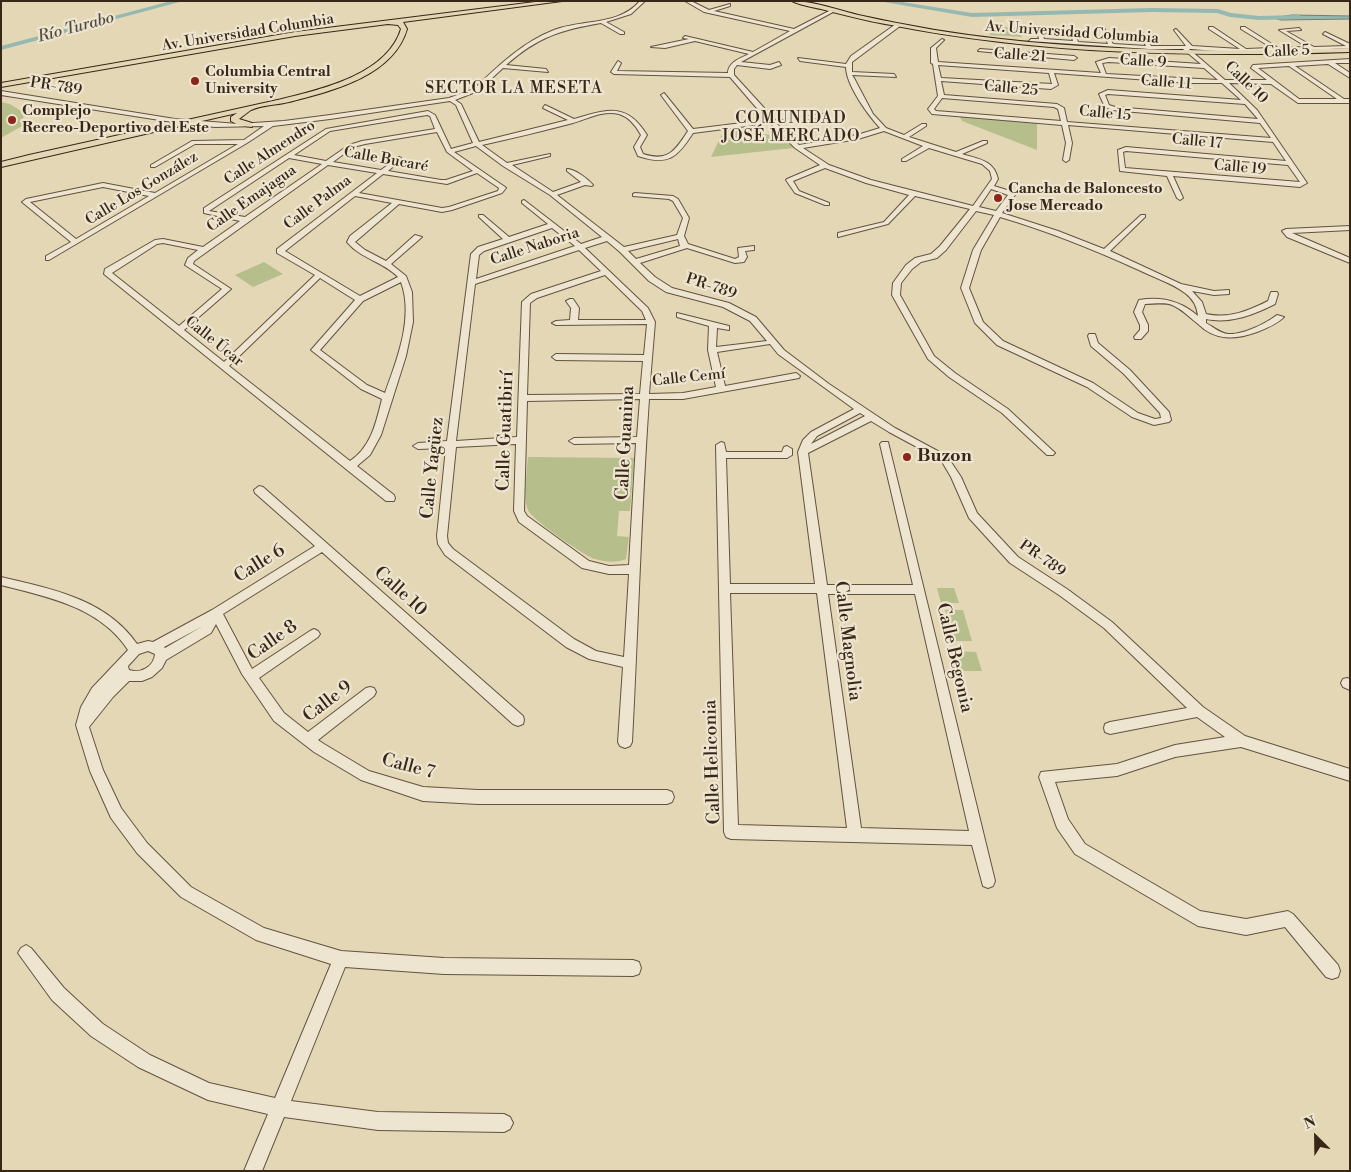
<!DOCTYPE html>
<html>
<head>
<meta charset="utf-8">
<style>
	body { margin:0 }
	#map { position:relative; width:1351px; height:1172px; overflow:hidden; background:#e4d7b6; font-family:"Libre Bodoni",serif }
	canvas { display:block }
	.frame { position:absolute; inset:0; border:2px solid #382617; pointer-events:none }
	.north { position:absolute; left:1291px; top:1112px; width:50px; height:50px; -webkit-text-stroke:4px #ede5d0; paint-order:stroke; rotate:337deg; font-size:14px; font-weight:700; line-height:20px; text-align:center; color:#382617 }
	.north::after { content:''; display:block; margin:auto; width:18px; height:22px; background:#382617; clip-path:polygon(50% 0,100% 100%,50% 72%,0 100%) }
</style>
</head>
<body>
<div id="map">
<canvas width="1351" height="1172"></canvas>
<div class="frame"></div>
<div class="north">N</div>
</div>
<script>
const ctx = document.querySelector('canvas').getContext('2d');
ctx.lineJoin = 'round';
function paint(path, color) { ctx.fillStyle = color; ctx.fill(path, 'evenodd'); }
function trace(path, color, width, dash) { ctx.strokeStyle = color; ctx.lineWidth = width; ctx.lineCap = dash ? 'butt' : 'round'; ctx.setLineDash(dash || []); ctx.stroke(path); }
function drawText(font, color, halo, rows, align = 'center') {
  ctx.font = font + ' "Libre Bodoni",serif'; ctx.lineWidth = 4.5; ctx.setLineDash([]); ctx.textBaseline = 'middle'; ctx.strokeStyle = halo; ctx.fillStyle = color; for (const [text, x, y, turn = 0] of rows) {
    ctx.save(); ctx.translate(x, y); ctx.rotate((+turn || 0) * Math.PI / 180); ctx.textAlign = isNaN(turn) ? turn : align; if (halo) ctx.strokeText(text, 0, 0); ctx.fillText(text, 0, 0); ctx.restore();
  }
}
paint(new Path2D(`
	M 990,26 L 1019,28 L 1022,37 L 990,35 Z
	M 1,102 L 10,104 L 24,113 L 22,126 L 1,138 Z
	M 963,116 L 1037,123 L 1037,150 L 962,121 L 960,117 Z
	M 731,129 L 784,137 L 793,148 L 711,157 L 724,130 Z
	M 264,262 L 283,274 L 253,287 L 235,275 Z
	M 528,457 L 634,458 L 630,511 L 619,511 L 617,536 L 629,537 L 626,559 C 617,563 605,562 595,559 C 586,557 531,519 528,510 C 523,499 527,470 528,457 Z
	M 937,588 L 954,588 L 959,603 L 941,603 Z
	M 945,610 L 963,610 L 972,641 L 953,641 Z
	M 955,651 L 976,652 L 982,671 L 960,671 Z`), '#b6be8c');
const water = new Path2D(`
	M 1292,15 L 1350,16 L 1350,19 L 1281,20 L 1274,18 Z`);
paint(water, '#95b9b1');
trace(water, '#707e73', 1);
paint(new Path2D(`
	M 171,1 L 183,1 L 1,50 L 1,46 Z
	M 878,1 L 896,1 L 972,13 L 1151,8 L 1218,9 L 1231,13 L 1259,16 L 1299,15 L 1303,17 L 1299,19 L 1259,20 L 1230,17 L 1217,13 L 1151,12 L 972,17 Z`), '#95b9b1');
const minor = new Path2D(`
	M 640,1 L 645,1 L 631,14 L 606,22 L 624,32 L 624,34 L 620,34 L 601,23 C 560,30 538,37 506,65 L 546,69 L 548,72 L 503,68 L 478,91 L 455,100 L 461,104 L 479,142 L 568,120 L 543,108 L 545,105 L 574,119 C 606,110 626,101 647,135 L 640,147 L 643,154 C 668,162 675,151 688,131 L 661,95 L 664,93 L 693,129 L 767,120 L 730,77 L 614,74 L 611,72 L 618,61 L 621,63 L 617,71 L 728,73 C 728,62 741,58 749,54 L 695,41 L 665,48 L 651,47 L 689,39 L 683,38 L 685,36 L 753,52 L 790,31 L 704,12 L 685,1 L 691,1 L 709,10 L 730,4 L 730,6 L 714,11 L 794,29 L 831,10 L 833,12 L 741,62 L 770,65 L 779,62 L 781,65 L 770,69 L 737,65 L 734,69 L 734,75 L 776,121 L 829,113 L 827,116 L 777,124 L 799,145 L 857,135 L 880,128 C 868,115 846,85 846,67 L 800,61 L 798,58 L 846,64 L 851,56 L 896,24 L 900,24 L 900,26 L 852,62 L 852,72 L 894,74 L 896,77 L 852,75 L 854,78 L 873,114 L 886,128 L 904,135 L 922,124 L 926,124 L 926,126 L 909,137 L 956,152 L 983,141 L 987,141 L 987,143 L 962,154 C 978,159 994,160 998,179 L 994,186 L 1010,191 L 1015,195 L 1002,213 L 1058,231 L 1104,249 L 1141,215 L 1145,215 L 1145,217 L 1110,251 L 1181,284 L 1214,291 L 1229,290 L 1229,294 L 1214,295 L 1192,291 L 1202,302 L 1206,314 C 1229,319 1248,311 1268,301 L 1271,292 L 1277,292 L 1278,294 L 1275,304 C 1253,315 1231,324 1206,319 L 1206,323 C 1213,327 1220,333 1228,334 C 1243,335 1265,324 1277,315 L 1284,317 C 1277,324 1267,328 1257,332 C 1235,340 1215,341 1197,323 C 1189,317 1182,309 1172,305 C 1164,302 1154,304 1145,304 L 1142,312 L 1148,325 L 1148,331 L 1141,339 L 1135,339 L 1134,337 L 1140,330 L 1140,325 L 1134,312 L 1139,300 C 1162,296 1181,301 1198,316 C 1197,306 1193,299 1185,293 C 1172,283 1155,278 1141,271 C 1095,250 1048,231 1000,217 L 981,250 L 969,288 L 983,322 L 1003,341 L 1093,383 L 1138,413 L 1155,419 L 1161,418 L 1160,413 L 1124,374 L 1091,346 L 1088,336 L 1089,334 L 1095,334 L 1098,343 L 1130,370 L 1169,412 L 1171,420 L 1169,422 L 1154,425 L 1132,417 L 1087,387 L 997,345 L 975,323 L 961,288 L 973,250 L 994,215 L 976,211 L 946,250 L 937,258 L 921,262 L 912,269 L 901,283 L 900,295 L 934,356 L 955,373 L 1008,409 L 1053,451 L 1055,453 L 1053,455 L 1047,455 L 1002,413 L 949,377 L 928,359 L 892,295 L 893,283 L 906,265 L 915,258 L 931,254 L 940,246 L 970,209 L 915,196 L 888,224 L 838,237 L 838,233 L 884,222 L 909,195 L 866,183 L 825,168 L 793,181 L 799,191 L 829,203 L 829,205 L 825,205 L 795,193 L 786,180 L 787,179 L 820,165 L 795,148 L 770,123 L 693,133 C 677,158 668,166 638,156 L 634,147 L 641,135 C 636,126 629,117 619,114 C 603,110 587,119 573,123 C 543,131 513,138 482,145 L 507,163 L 550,154 L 550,156 L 512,165 L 553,192 L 581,182 L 567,171 L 567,169 C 575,169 588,179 593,185 L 592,186 L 585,185 L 557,195 L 624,247 L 677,235 L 683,218 L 673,201 L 669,199 L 633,196 L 633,194 L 635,193 L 673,196 L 678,199 L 689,218 L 684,236 L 688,244 L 735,259 L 739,257 L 738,248 L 754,246 L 754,250 L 745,251 L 747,257 L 744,262 L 735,263 L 687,248 L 640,263 L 655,277 L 672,288 L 729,303 L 756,317 L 784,350 L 829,384 L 895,428 L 947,456 L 961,477 L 977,513 L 1018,557 L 1067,589 L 1112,622 L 1203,707 L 1245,736 L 1350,769 L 1350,781 L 1241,747 L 1175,757 L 1117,776 L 1055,782 L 1068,819 L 1085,844 L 1200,911 L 1246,919 L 1288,911 L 1293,914 L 1338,965 L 1340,971 L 1338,977 L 1332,979 L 1326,977 L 1285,927 L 1246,935 L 1198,926 L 1075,854 L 1057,828 L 1039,777 L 1041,772 L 1117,764 L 1175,745 L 1225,737 L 1197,717 L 1110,734 L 1105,732 L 1104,728 L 1105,724 L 1110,722 L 1187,708 L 1104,628 L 1059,595 L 1010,563 L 969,518 L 951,477 L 941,460 L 889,432 L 871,421 L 808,453 L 827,585 L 913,585 L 880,444 L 882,442 L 888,442 L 995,881 L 993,886 L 988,888 L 983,886 L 972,845 L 731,839 L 726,837 L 724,832 L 716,445 L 721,442 L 724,443 L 726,452 L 782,452 L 784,447 L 787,446 L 792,449 L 792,455 L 787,458 L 726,458 L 730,584 L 815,584 L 798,452 L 803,440 L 811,432 L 854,409 L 778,354 L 770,344 L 717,352 L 725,386 L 796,373 L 800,376 L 799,378 L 683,399 L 649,399 C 641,514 638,628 632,742 L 630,746 L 625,748 L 620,746 L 618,742 L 623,667 L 589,659 L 566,647 L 445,555 L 438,544 L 437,536 L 446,448 L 418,449 L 413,446 L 418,443 L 447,441 L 471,254 L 478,247 L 503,239 L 479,217 L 479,215 L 483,215 L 509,237 L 548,224 L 522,203 L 522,201 L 524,200 L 581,244 L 602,237 L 550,195 L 503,166 L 476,146 L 454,152 L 505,187 L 506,188 L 502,193 L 452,210 L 442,212 L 399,204 L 355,242 L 365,250 L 386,261 L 415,235 L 422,237 L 391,264 L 406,276 L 412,292 L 413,322 L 406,356 L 381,435 L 370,455 L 357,466 L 394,495 L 395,498 L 394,501 L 386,501 L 346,469 L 104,274 L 105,269 L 155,240 L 163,239 L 203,247 L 240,221 L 204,213 L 204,208 L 326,129 L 428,111 L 435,115 L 451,149 L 473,143 L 456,105 L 450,101 L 330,119 L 273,126 L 247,143 L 49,260 L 46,260 L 46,256 L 71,242 L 22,202 L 26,199 L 103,183 L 155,193 L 238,144 L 195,144 L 155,167 L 151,167 L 151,165 L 192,141 L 244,140 L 264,126 L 215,127 L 185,124 L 1,95 L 1,91 L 175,119 L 238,124 L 284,121 L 330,115 L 449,98 L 474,89 C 498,66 523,42 554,30 C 583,19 619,26 640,1 ZM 427,115 L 430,116 L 435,129 L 362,141 L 349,145 L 326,161 L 294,155 L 330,131 ZM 884,131 L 923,146 L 902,159 L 902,161 L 906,161 L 929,148 L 982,164 L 990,171 L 992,179 L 973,206 L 871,180 L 829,165 L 803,148 L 858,139 ZM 437,132 L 447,152 L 473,171 L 446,180 L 441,180 L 388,171 L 401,160 L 401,158 L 399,157 L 381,170 L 333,162 L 353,147 L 365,144 ZM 289,158 L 322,164 L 245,217 L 209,211 ZM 328,165 L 377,173 L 277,249 L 277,253 L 315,275 L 224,362 L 184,330 L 231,289 L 193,264 L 194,261 ZM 477,173 L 499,188 L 498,191 L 449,207 L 442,208 L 359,193 L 383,174 L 447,184 ZM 103,187 L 149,196 L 76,239 L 30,202 ZM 991,189 L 1008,195 L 996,211 L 979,207 ZM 355,196 L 392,203 L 350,236 L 347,242 C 361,259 384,262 398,277 L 360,296 L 285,251 ZM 552,228 L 575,246 L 476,279 L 479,255 L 484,251 ZM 678,239 L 680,246 L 636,259 L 628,251 ZM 607,241 L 620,252 L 649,281 L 666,292 L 723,307 L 750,321 L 767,341 L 716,347 L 717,328 L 729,330 L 729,326 L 677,313 L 677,317 L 709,326 L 708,350 L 716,387 L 683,393 L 649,394 L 655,322 L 648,308 L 585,248 ZM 163,243 L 198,250 L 188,258 L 185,265 L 222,289 L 179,326 L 112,273 L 157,244 ZM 579,250 L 601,271 L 531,294 L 522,302 L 517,437 L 456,441 L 475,284 ZM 605,275 L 642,311 L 646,320 L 578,320 L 579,308 L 573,299 L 570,299 L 566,301 L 571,308 L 570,320 L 556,321 L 552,323 L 556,325 L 647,324 L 644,355 L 556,354 L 552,357 L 556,360 L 643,361 L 640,394 L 527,395 L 530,303 L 537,298 ZM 320,278 L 355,300 L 311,350 L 361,389 L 382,399 C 376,423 371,447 350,461 L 229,366 ZM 401,282 C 414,318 397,359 385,393 L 367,385 L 320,350 L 363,301 ZM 640,399 L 637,437 L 574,438 L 569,441 L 574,444 L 636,443 L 629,565 L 609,566 L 589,561 L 527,516 L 524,511 L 527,401 ZM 860,413 L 865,416 L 811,444 L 817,436 ZM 516,444 L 514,511 L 519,522 L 582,568 L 609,574 L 629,574 L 624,657 L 596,651 L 574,639 L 453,549 L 448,543 L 447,536 L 456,447 ZM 730,593 L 817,593 L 847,828 L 738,825 ZM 828,594 L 915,594 L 969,831 L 861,828 Z
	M 1038,26 L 1040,27 L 1044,39 L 1073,41 L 1069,27 L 1071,26 L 1073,27 L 1078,42 L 1108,44 L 1102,29 L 1104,28 L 1113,44 L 1146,46 L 1138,30 L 1140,29 L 1151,46 L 1186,46 L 1174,30 L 1176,29 L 1192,46 L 1240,49 L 1209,29 L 1209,27 L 1213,27 L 1246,49 L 1272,48 L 1241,29 L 1241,27 L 1245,27 L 1278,48 L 1307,47 L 1279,30 L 1299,28 L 1301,30 L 1286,31 L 1314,47 L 1346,46 L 1323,34 L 1325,32 L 1350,44 L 1350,48 L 1246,53 L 1189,49 L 1225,80 L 1267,80 L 1251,68 L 1253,65 L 1350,59 L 1350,63 L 1335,63 L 1350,73 L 1350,78 L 1328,64 L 1295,66 L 1344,99 L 1350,99 L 1350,103 L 1298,103 L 1271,84 L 1229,83 L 1257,110 L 1307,183 L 1300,187 L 1173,176 L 1183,198 L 1180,200 L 1177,198 L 1167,176 L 1120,171 L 1118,150 L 1126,147 L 1286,161 L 1273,142 L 1068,125 L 1072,143 L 1069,160 L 1066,162 L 1063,160 L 1066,143 L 1062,125 L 932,114 L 928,109 L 938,96 L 933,64 L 931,63 L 931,48 L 942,39 L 944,40 L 936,48 L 938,62 L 1101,73 L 1096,62 L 1109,58 L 1201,64 L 1183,49 L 1149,49 L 1029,41 L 1031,39 L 1039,39 L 1036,27 ZM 1109,62 L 1204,68 L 1218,80 L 1106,74 L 1102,63 ZM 938,65 L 1049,73 L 1052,84 L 941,78 ZM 1289,66 L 1337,99 L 1299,99 L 1258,68 ZM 1054,73 L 1190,83 L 1222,83 L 1241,100 L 1108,90 L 1099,94 L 1105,107 L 1112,110 L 1260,123 L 1271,138 L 1067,122 L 1064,108 L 1057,104 L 944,95 L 941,81 L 1051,89 L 1058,85 ZM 1108,94 L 1245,104 L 1258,119 L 1115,107 L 1109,105 L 1105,95 ZM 942,98 L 1054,107 L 1058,109 L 1061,121 L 936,111 L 934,109 ZM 1126,151 L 1288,165 L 1300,182 L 1125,168 L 1123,152 Z
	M 980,49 L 1074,56 L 1077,58 L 1074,60 L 978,51 Z
	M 1350,226 L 1350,230 L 1292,233 L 1350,258 L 1350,263 L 1287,237 L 1282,231 L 1286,229 Z
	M 259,486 L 263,487 L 523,716 L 524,720 L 523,724 L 518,726 L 513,724 L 322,552 L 223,614 L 252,669 L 310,631 L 314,629 L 318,631 L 320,634 L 318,637 L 259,678 L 284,713 L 308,732 L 366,688 L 370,687 L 374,688 L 376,692 L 374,696 L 318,740 L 324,744 L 369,771 L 423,787 L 478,790 L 667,790 L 672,792 L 674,797 L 672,802 L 667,804 L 478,804 L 423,801 L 361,780 L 314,752 L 274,721 L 242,674 L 216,624 L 211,633 L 166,660 L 162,668 L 152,677 L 142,681 L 129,681 L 113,697 L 89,727 L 103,770 L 121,808 L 147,843 L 191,887 L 264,928 L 341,951 L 444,958 L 633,960 L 639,962 L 641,968 L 639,974 L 633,976 L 444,974 L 345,967 L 291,1101 L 378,1112 L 504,1114 L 510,1117 L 513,1123 L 510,1129 L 504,1132 L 378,1130 L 284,1117 L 262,1171 L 244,1171 L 268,1114 L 208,1100 L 138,1067 L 91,1036 L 52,1000 L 18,953 L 21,948 L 26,945 L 31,948 L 64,988 L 103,1024 L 150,1055 L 209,1083 L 275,1098 L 331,964 L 256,940 L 181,897 L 137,853 L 111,818 L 90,771 L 76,725 L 81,707 L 92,688 L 128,650 C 100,607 48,597 1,585 L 1,577 C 52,589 106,599 137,644 L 148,641 L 153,642 L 212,610 L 315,546 L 255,493 L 254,490 ZM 203,626 L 165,648 L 164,647 ZM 148,651 L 155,654 C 154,667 140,674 129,670 L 128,666 L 139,654 Z
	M 1347,678 L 1350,679 L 1350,690 L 1343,687 L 1341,683 L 1343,679 Z`);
const major = new Path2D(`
	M 543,1 L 562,1 L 403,22 L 407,29 C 393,77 331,91 289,102 C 277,105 262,105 251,110 C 248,112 243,116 239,119 L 252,123 L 252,127 L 238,125 L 231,121 L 231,117 L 237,113 L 1,167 L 1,162 L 29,155 L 282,99 C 323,89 387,74 401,29 L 398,25 L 388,24 L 295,36 L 1,87 L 1,83 L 295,32 Z
	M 792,1 C 816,1 839,11 863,16 C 908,26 955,34 1001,39 C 1117,52 1233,52 1350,48 L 1350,52 C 1196,57 1043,55 891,25 C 867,21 844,15 821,9 C 812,7 800,5 792,1 Z`);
trace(minor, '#63523f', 2);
trace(major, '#382617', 2);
paint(minor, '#ede5d0');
paint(major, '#e4d7b6');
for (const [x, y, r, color] of [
	[195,81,5,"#8f2418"],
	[12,120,5,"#8f2418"],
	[998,198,5,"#8f2418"],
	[907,457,5,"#8f2418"]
]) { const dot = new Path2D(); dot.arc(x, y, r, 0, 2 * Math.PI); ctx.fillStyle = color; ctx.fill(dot); trace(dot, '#ede5d0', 2); }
drawText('15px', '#382617', '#ede5d0', [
	["Av. Universidad Columbia",248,33,-9],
	["Av. Universidad Columbia",1072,33,4],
	["Calle 5",1287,52,-3],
	["Calle 21",1020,56,4],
	["Calle 9",1143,62,4],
	["Calle 11",1166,83,4],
	["Calle 10",1246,83,44],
	["PR-789",56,87,9],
	["Calle 25",1011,89,5],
	["Calle 15",1105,114,5],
	["Calle 17",1197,142,5],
	["Calle Almendro",270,153,-33],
	["Calle Bucaré",386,160,10],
	["Calle 19",1240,168,5],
	["Calle Los González",142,189,-31],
	["Calle Emajagua",252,199,-35],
	["Calle Palma",318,203,-37],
	["Calle Naboria",535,247,-18],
	["PR-789",711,287,18],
	["Calle Úcar",214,342,39],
	["Calle Cemí",689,378,-6],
	["PR-789",1042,559,35]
]);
drawText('bold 15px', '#382617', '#ede5d0', [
	["Columbia Central",205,72],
	["University",205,89],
	["Complejo",22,111],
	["Recreo-Deportivo del Este",22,128],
	["Cancha de Baloncesto",1008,189],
	["Jose Mercado",1008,206]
], 'left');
drawText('italic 16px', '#4f4b3e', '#ede5d0', [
	["Río Turabo",76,28,-15]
]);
ctx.letterSpacing = '1px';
drawText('16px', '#382617', '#ede5d0', [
	["SECTOR LA MESETA",514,89],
	["COMUNIDAD",791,119],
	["JOSÉ MERCADO",791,137]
]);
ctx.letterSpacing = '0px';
drawText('18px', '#382617', '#ede5d0', [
	["Calle Guatibirí",506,431,-88],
	["Calle Guanina",626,443,-87],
	["Calle Yagüez",433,468,-84],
	["Calle 6",260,564,-32],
	["Calle 10",400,592,42],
	["Calle 8",273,641,-35],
	["Calle Magnolia",847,641,83],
	["Calle Begonia",954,658,77],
	["Calle 9",328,702,-37],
	["Calle Heliconia",713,762,-92],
	["Calle 7",408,767,15]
]);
drawText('bold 18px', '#382617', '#ede5d0', [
	["Buzon",917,457]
], 'left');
</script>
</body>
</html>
